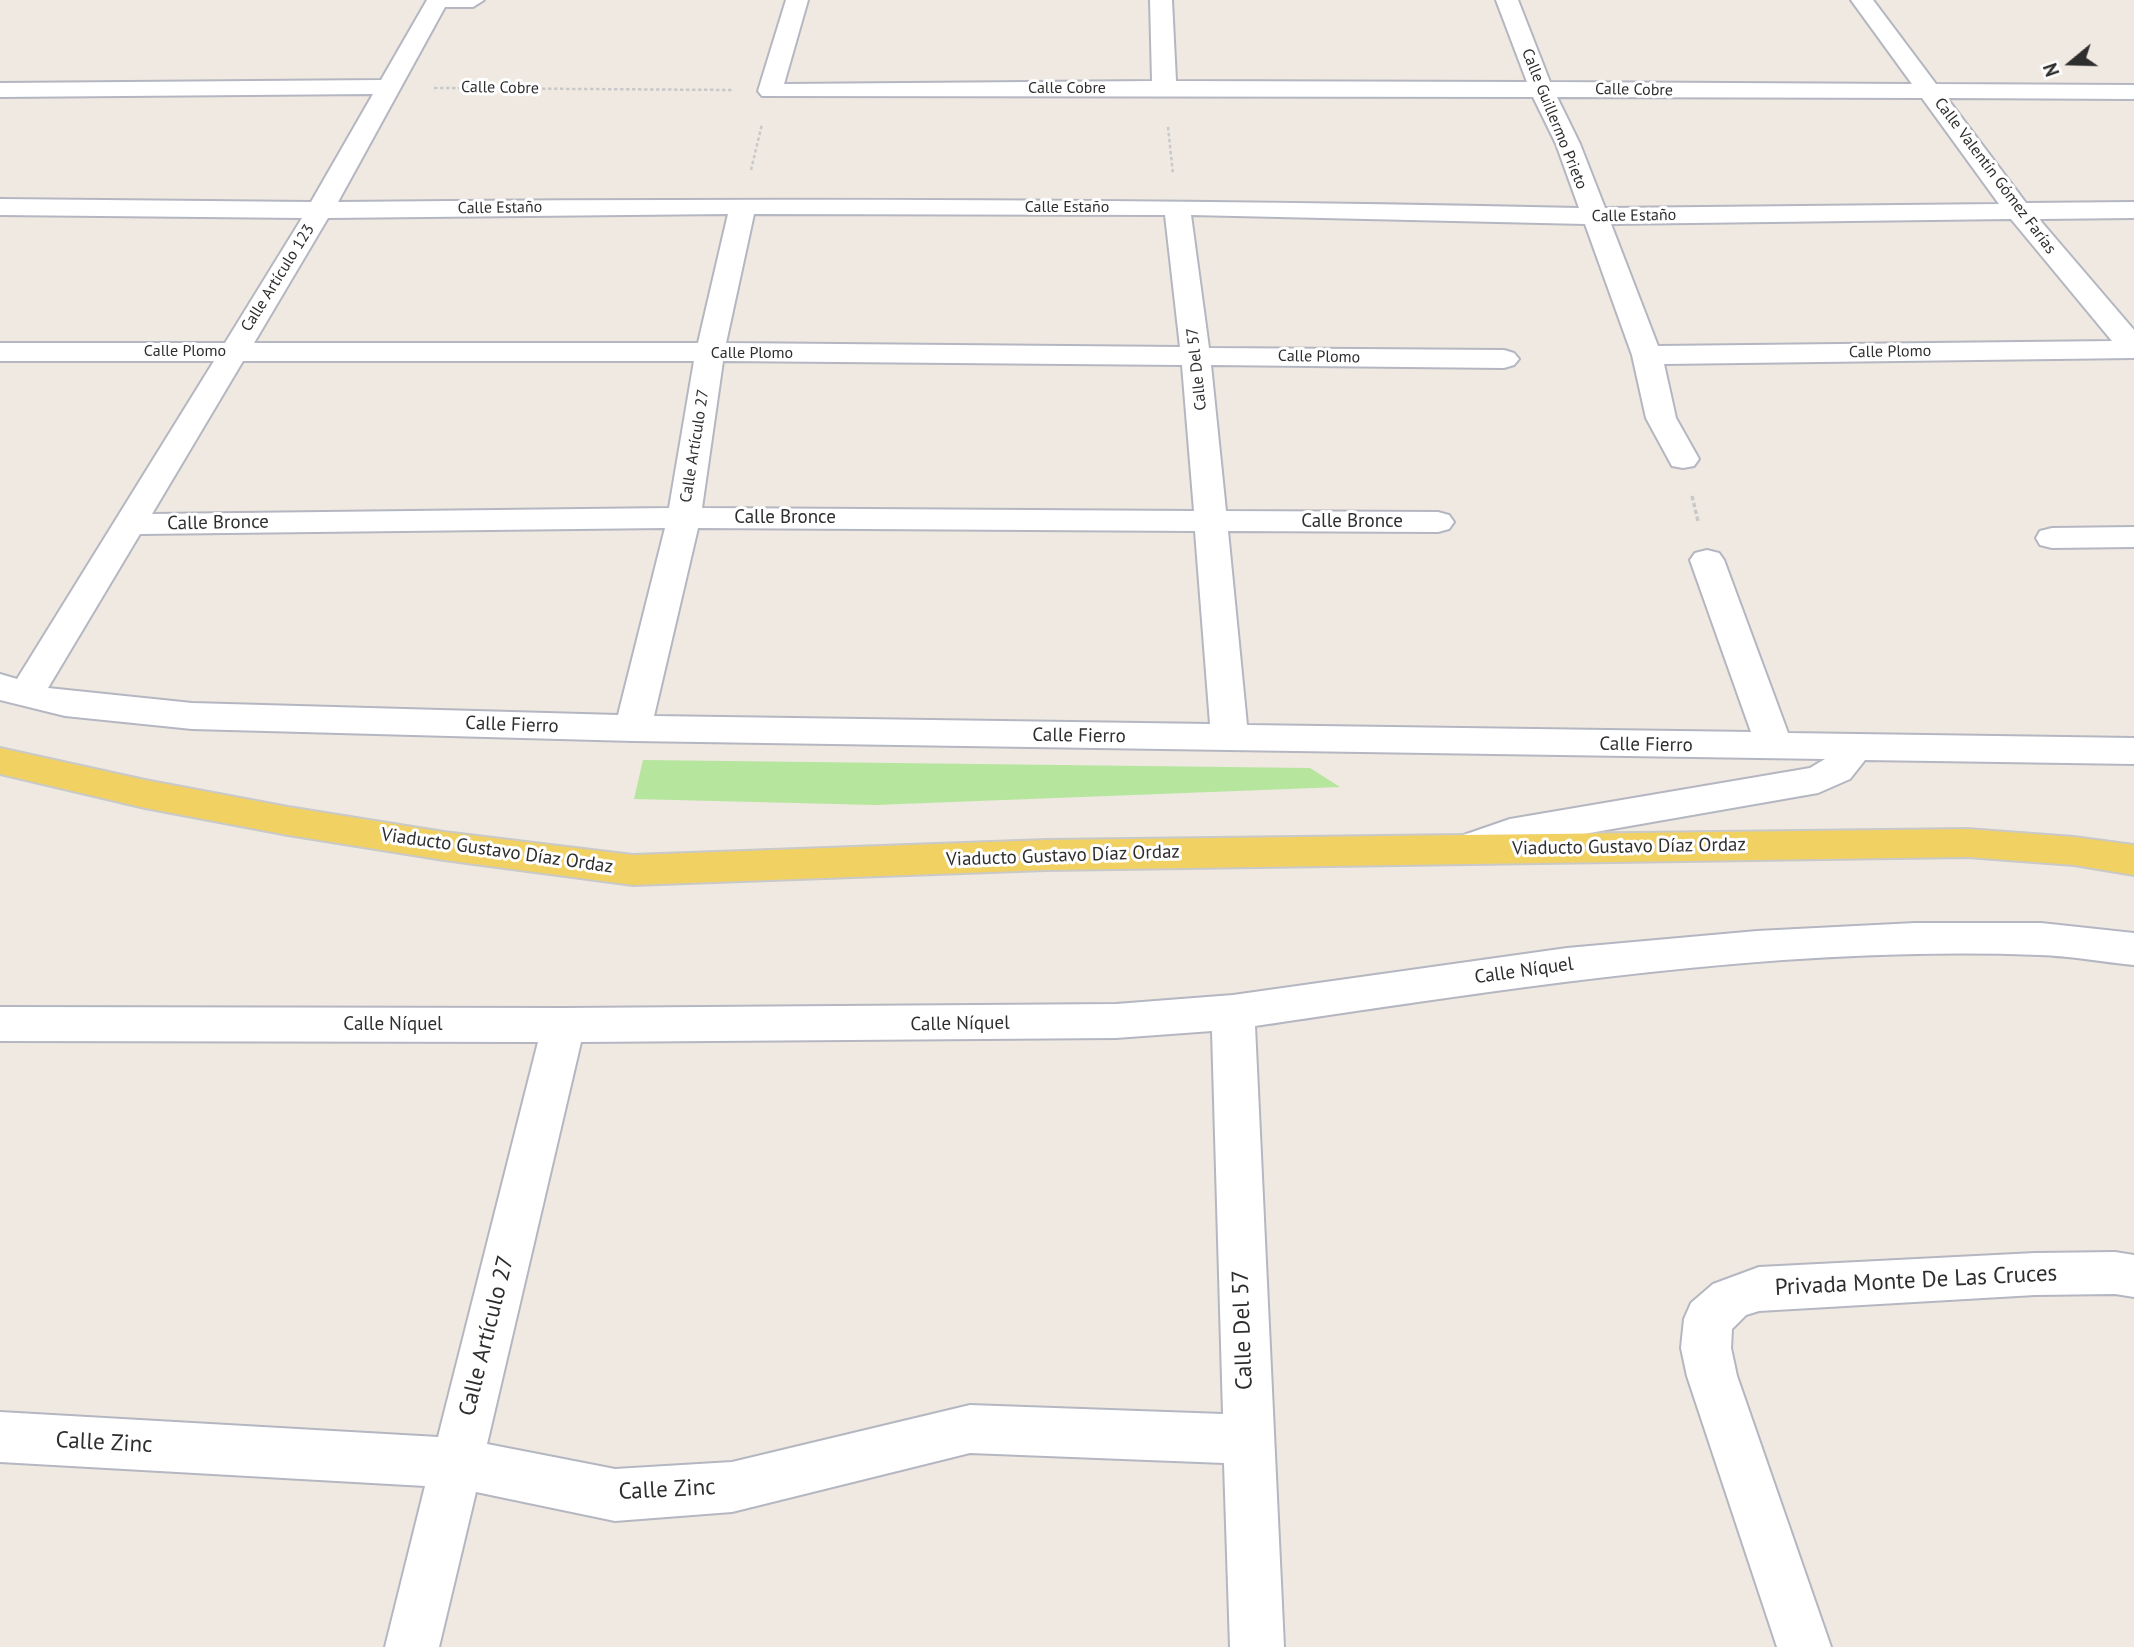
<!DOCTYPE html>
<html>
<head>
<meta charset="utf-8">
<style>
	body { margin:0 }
	#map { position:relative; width:2134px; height:1647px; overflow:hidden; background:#efe9e1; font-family:"PT Sans",sans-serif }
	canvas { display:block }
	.north { position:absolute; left:2036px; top:28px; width:70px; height:70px; -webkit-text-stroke:5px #fff; paint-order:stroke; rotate:251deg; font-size:19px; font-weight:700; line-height:28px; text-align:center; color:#2e2e2e }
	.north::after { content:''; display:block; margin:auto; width:24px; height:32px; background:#2e2e2e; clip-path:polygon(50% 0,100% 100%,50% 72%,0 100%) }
</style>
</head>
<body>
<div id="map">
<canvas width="2134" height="1647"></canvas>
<div class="north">N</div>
</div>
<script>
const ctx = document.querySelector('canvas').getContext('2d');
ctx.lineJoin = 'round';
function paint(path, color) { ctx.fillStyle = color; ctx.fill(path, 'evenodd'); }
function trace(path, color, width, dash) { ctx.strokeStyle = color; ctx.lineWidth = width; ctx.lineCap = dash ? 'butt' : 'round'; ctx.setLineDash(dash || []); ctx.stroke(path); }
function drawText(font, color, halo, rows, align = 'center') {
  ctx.font = font + ' "PT Sans",sans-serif'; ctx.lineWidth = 6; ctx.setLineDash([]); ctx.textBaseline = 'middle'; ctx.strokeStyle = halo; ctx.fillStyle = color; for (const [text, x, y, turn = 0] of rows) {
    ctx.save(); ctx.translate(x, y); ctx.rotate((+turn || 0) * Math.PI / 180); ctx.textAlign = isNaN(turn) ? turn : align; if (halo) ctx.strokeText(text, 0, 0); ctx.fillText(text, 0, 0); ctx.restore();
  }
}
paint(new Path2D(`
	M 643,760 L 1310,768 L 1340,787 L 875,805 L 634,799 Z`), '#b6e59e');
const street = new Path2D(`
	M 427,0 L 484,0 L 473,7 L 445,7 L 338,202 C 752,198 1165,199 1579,208 L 1556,144 L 1533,97 L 762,96 L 758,91 L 786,0 L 808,0 L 784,84 L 1152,81 L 1150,0 L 1172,0 L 1176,81 L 1527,82 L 1496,0 L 1518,0 L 1550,82 L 1912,84 L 1851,0 L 1873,0 L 1936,84 L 2134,85 L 2134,99 L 1947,98 L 2026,203 L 2134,202 L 2134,218 L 2039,219 L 2134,330 L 2134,358 L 1664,364 L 1676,418 L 1699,459 L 1694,466 L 1683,468 L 1672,466 L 1646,418 L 1632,355 L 1585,224 L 1191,215 L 1209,348 L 1504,350 L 1514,353 L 1519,359 L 1514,365 L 1504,368 L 1211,365 L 1226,511 L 1438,512 L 1449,515 L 1454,522 L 1449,529 L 1438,532 L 1228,531 L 1247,725 L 1751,732 L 1690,560 L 1695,553 L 1707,550 L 1719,553 L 1724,560 L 1788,733 L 2134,738 L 2134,764 L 1865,760 L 1850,779 L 1818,793 L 1515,846 L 1466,863 L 1452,859 L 1446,849 L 1452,839 L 1510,819 L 1810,768 L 1825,759 L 633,741 L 192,729 L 65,716 L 0,700 L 0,674 L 17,679 L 214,361 L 0,361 L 0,343 L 225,343 L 302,218 L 0,215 L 0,199 L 311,202 L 373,94 L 0,97 L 0,83 L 381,80 ZM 1557,97 L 1922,98 L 1999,204 L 1605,208 L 1580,144 ZM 728,214 L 698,343 L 254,343 L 328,218 ZM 754,214 L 1165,215 L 1180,347 L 726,343 ZM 2011,219 L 2112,341 L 1658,346 L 1611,224 ZM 243,361 L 694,361 L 669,508 L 152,514 ZM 723,361 L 1182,365 L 1194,511 L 702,508 ZM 665,528 L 618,715 L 192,703 L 48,688 L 140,534 ZM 698,528 L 1195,531 L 1210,724 L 654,716 Z
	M 2134,527 L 2134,547 L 2052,548 L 2040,545 L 2036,538 L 2040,531 L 2052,528 Z
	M 1915,923 L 2041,923 L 2134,933 L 2134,965 C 2103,962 2071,956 2039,955 C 1776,945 1514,988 1255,1026 L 1284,1647 L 1230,1647 L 1224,1463 L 970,1453 L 732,1512 L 615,1521 L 476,1492 L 439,1647 L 385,1647 L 425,1486 L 0,1462 L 0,1412 L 438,1437 L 538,1042 L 0,1041 L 0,1007 L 564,1008 L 1116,1004 L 1233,995 L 1567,948 L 1757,931 ZM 1212,1031 L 1223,1414 L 970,1405 L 732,1462 L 615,1469 L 487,1444 L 581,1042 L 1116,1038 Z
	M 2115,1252 L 2134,1255 L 2134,1297 L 2115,1294 L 2035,1295 L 1759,1311 L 1746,1315 L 1732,1329 L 1731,1348 L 1737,1376 L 1831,1647 L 1777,1647 L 1687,1376 L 1681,1348 L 1684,1319 L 1691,1303 L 1713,1284 L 1759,1267 L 2035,1253 Z`);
const primary = new Path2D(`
	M 0,748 L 145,780 L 288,807 L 444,832 L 633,855 L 1046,840 L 1967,829 L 2074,837 L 2134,845 L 2134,875 L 2074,865 L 1967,857 L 1046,870 L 633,885 L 444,860 L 288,835 L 145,808 L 0,774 Z`);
trace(street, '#b4b7c1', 4);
trace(primary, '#c9c9c9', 4);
trace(new Path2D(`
	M 434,88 L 733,90
	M 1168,127 L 1173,174
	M 751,170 L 762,124`), '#c9c9c9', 2.5, [3.5, 2.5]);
trace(new Path2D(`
	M 1692,496 L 1698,521`), '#c9c9c9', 3.5, [4.5, 2.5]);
paint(street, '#fff');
paint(primary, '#f2d163');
drawText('16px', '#2e2e2e', '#fff', [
	["Calle Cobre",500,88,1],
	["Calle Cobre",1067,88],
	["Calle Cobre",1634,90,1],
	["Calle Guillermo Prieto",1554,119,68],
	["Calle Valentín Gómez Farías",1995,176,53],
	["Calle Estaño",1067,207],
	["Calle Estaño",500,208,-1],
	["Calle Estaño",1634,216,-1],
	["Calle Artículo 123",278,278,-58],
	["Calle Plomo",185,351],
	["Calle Plomo",1890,352,-1],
	["Calle Plomo",752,353],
	["Calle Plomo",1319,357,1],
	["Calle Del 57",1197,369,-96],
	["Calle Artículo 27",695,446,-81]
]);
drawText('19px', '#2e2e2e', '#fff', [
	["Calle Bronce",785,518],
	["Calle Bronce",1352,522],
	["Calle Bronce",218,523,-1],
	["Calle Fierro",512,725,2],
	["Calle Fierro",1079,736,1],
	["Calle Fierro",1646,745,1],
	["Viaducto Gustavo Díaz Ordaz",1629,847,-1],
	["Viaducto Gustavo Díaz Ordaz",497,851,8],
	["Viaducto Gustavo Díaz Ordaz",1063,856,-2],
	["Calle Níquel",1524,971,-8],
	["Calle Níquel",960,1024,-1],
	["Calle Níquel",393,1025]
]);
drawText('23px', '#2e2e2e', '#fff', [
	["Privada Monte De Las Cruces",1916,1281,-3],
	["Calle Del 57",1243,1330,-92],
	["Calle Artículo 27",487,1336,-76],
	["Calle Zinc",104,1443,3],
	["Calle Zinc",667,1490,-3]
]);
</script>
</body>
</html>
